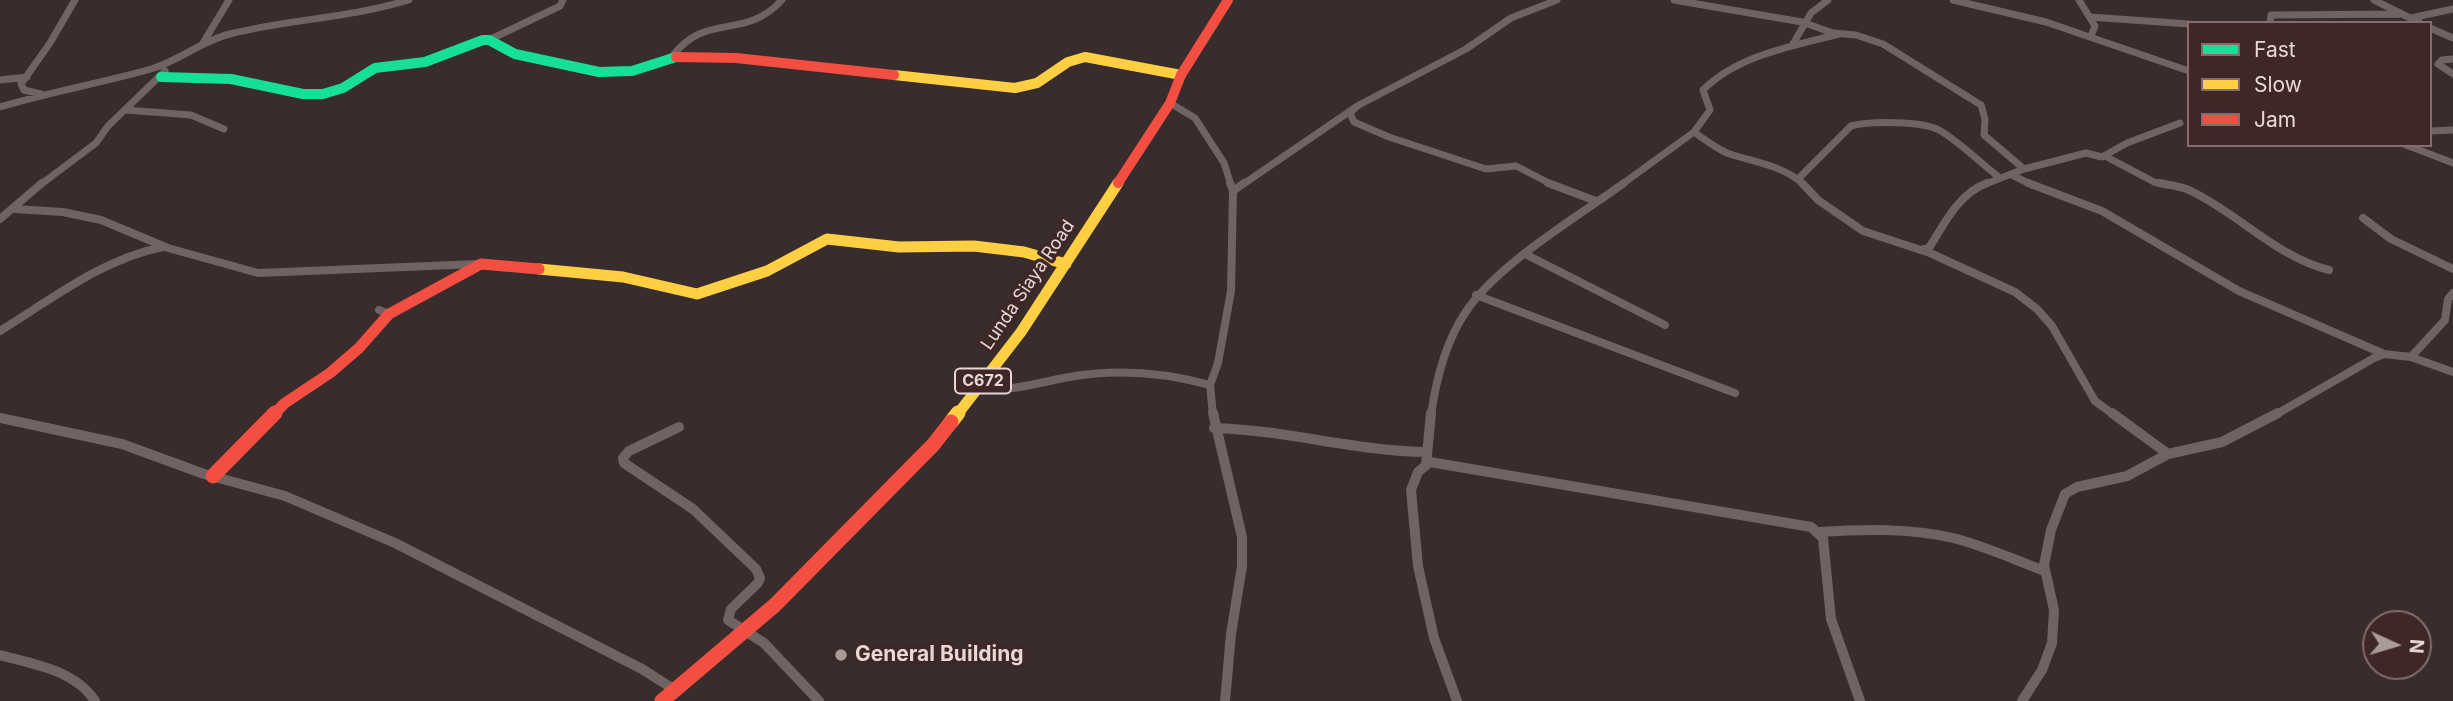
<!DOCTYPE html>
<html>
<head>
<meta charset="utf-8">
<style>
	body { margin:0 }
	#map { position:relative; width:2453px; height:701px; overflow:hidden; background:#382c2c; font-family:Inter,sans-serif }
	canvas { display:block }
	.legend { position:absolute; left:2187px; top:21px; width:245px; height:126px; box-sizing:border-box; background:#3e2726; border:2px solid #826d6d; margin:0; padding:9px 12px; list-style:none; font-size:21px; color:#e7d7d7 }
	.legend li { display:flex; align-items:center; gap:14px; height:35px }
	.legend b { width:35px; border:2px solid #826d6d }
	.north { position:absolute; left:2362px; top:610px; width:70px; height:70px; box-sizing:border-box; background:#3e2726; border:2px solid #826d6d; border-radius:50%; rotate:94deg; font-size:19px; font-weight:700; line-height:28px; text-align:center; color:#e7d7d7 }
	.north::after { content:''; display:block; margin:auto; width:24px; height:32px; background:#aa9b9b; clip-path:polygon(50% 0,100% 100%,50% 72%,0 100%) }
</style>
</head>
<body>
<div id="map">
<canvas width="2453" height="701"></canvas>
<ul class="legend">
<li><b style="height:9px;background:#16e098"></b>Fast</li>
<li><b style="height:9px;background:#ffcf43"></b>Slow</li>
<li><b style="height:9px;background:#f24e42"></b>Jam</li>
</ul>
<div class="north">N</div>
</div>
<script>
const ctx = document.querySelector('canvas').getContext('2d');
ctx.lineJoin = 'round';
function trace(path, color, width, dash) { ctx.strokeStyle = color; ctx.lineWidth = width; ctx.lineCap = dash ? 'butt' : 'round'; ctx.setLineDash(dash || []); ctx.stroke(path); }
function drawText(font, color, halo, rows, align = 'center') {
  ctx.font = font + ' Inter,sans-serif'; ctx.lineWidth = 7; ctx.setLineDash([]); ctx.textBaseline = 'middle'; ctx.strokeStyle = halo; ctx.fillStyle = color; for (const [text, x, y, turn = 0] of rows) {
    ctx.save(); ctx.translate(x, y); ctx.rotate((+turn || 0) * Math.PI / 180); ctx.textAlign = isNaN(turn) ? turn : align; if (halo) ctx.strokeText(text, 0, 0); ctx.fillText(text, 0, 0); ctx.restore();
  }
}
trace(new Path2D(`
	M 1674,0 L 1802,22 L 1833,33 L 1856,35 L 1883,44 L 1981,105 L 1985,119 L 1984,135 L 2024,169
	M 1953,0 L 2046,22 L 2189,71
	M 2079,0 L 2095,26 L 2091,36
	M 2374,0 L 2420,23
	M 2090,17 L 2189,24
	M 2411,18 L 2453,9
	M 2270,23 L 2271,15 L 2402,14
	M 2430,28 L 2453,38
	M 489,40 L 560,6 L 563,0
	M 203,43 L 229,0
	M 1793,44 L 1811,13 L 1828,0
	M 671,58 C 706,10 744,42 782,0
	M 2453,59 L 2442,60 L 2438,64 L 2453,74
	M 0,80 L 27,77
	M 41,94 L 24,90 L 21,84 L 50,43 L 75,0
	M 1170,103 L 1195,118 L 1224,163 L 1231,185
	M 0,107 C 50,92 101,83 151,69 C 179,61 201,41 230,34 C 289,19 350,18 409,0
	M 1355,108 L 1350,113 L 1354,122 L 1389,137 L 1486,169 L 1516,166 L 1553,185
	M 126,110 L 191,115 L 224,129
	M 2430,131 L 2453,130
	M 1694,132 C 1704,139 1716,148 1727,153 C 1752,162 1784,165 1804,185
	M 2406,145 L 2453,163
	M 2105,156 L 2154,182 L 2167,185
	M 2012,175 L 2032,185
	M 1798,179 L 1851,126 C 1870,121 1922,121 1939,130 C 1960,142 1980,163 2000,178
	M 40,185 L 96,143 L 108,126 L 165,71
	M 1242,185 L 1359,105 L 1466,49 L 1511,18 L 1557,0
	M 1621,185 L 1694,132 L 1710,110 L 1703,90 C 1738,55 1793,46 1839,34
	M 1983,185 L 2024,169 L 2086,153 L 2102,157 L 2127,143 L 2180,123`), '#6f6463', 7);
trace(new Path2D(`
	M 1548,183 L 1596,201
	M 1802,183 L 1818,200 L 1863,231 L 1930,253 L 2015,292 L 2037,309 L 2052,326 L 2095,401 L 2114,415
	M 2028,183 L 2102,211 L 2239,291 L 2384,354
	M 2159,183 C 2169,185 2182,186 2191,191 C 2239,214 2277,257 2329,270
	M 1233,191 L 1244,183
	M 15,209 L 63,212 L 101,220 L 168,248 L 258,273 L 478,264
	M 2363,218 L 2391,239 L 2453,269
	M 0,219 L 42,183
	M 1921,250 L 1929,248 C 1945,223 1958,194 1987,183
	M 1525,254 L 1665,325
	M 2453,293 L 2448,299 L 2445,320 L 2411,357 L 2453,372
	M 1476,295 L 1735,393
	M 379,310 L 389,314
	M 0,331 C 52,299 102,259 163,247
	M 978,388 C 1012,393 1042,381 1075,376 C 1120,369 1166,373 1210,385
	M 1213,415 L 1210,385 L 1218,363 L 1231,291 L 1233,191 L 1230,183
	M 1431,415 C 1436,380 1445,343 1465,313 C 1497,264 1576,218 1624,183
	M 2275,415 L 2374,358 L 2384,354 L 2411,357`), '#6f6463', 8);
trace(new Path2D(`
	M 1213,413 L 1242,537 L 1242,566 L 1231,634 L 1225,701
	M 2112,413 L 2168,454
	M 0,418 L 122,444 L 204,474 L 285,496 L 395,543 L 642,669 L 675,690
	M 679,427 L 629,451 L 623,458 L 624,463 L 693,509 L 756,569 L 760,578 L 758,583 L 731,609 L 728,620 L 764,643 L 819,701
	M 1214,428 C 1286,430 1355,451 1427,452
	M 1426,465 L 1431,413
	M 1819,532 C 1864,529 1910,528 1953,538 C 1985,546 2015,560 2045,571
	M 0,655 C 33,664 75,670 95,701
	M 1457,701 L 1434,638 L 1418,566 L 1411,490 L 1418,472 L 1430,462 L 1811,527 L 1823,538 L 1831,619 L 1860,701
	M 2022,701 L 2042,670 L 2052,643 L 2054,610 L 2044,565 L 2051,530 L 2065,494 L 2077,487 L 2127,476 L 2168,454 L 2222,442 L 2278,413`), '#6f6463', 10);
trace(new Path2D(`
	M 161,77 L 231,79 L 303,94 L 323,94 L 343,88 L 375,68 L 425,62 L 483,40 L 489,40 L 515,54 L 599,72 L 632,71 L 676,57`), '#16e098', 10);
trace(new Path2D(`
	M 894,75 L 1015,88 L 1037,83 L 1068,62 L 1085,57 L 1181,75`), '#ffcf43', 10);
trace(new Path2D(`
	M 539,269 L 623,277 L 697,294 L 767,271 L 827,239 L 899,247 L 974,246 L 1024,252 L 1066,264
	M 957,415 L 1021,332 L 1118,183`), '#ffcf43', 11);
trace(new Path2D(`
	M 951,422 L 958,413`), '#ffcf43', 15);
trace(new Path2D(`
	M 676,57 L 736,58 L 894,75
	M 1118,183 L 1170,103 L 1181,75 L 1228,0`), '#f24e42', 10);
trace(new Path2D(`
	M 273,415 L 285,403 L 330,373 L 359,348 L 389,314 L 481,264 L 539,269`), '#f24e42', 11);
trace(new Path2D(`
	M 213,476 L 275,413
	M 662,701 L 775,605 L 933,445 L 951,422`), '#f24e42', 15);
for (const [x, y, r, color] of [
	[841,655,7,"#aa9b9b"]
]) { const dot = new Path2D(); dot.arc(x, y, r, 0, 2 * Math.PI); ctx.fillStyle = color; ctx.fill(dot); trace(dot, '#3e2726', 2.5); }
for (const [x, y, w] of [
	[983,381,56]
]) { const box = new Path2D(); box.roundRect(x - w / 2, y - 12.5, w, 25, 5); ctx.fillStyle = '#3e2726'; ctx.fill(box); trace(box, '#e7d7d7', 2); }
drawText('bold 16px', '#e7d7d7', null, [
	["C672",983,381]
]);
drawText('18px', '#e7d7d7', '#3e2726', [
	["Lunda Siaya Road",1028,285,-56]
]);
drawText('bold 21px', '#e7d7d7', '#3e2726', [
	["General Building",855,655]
], 'left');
</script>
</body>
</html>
